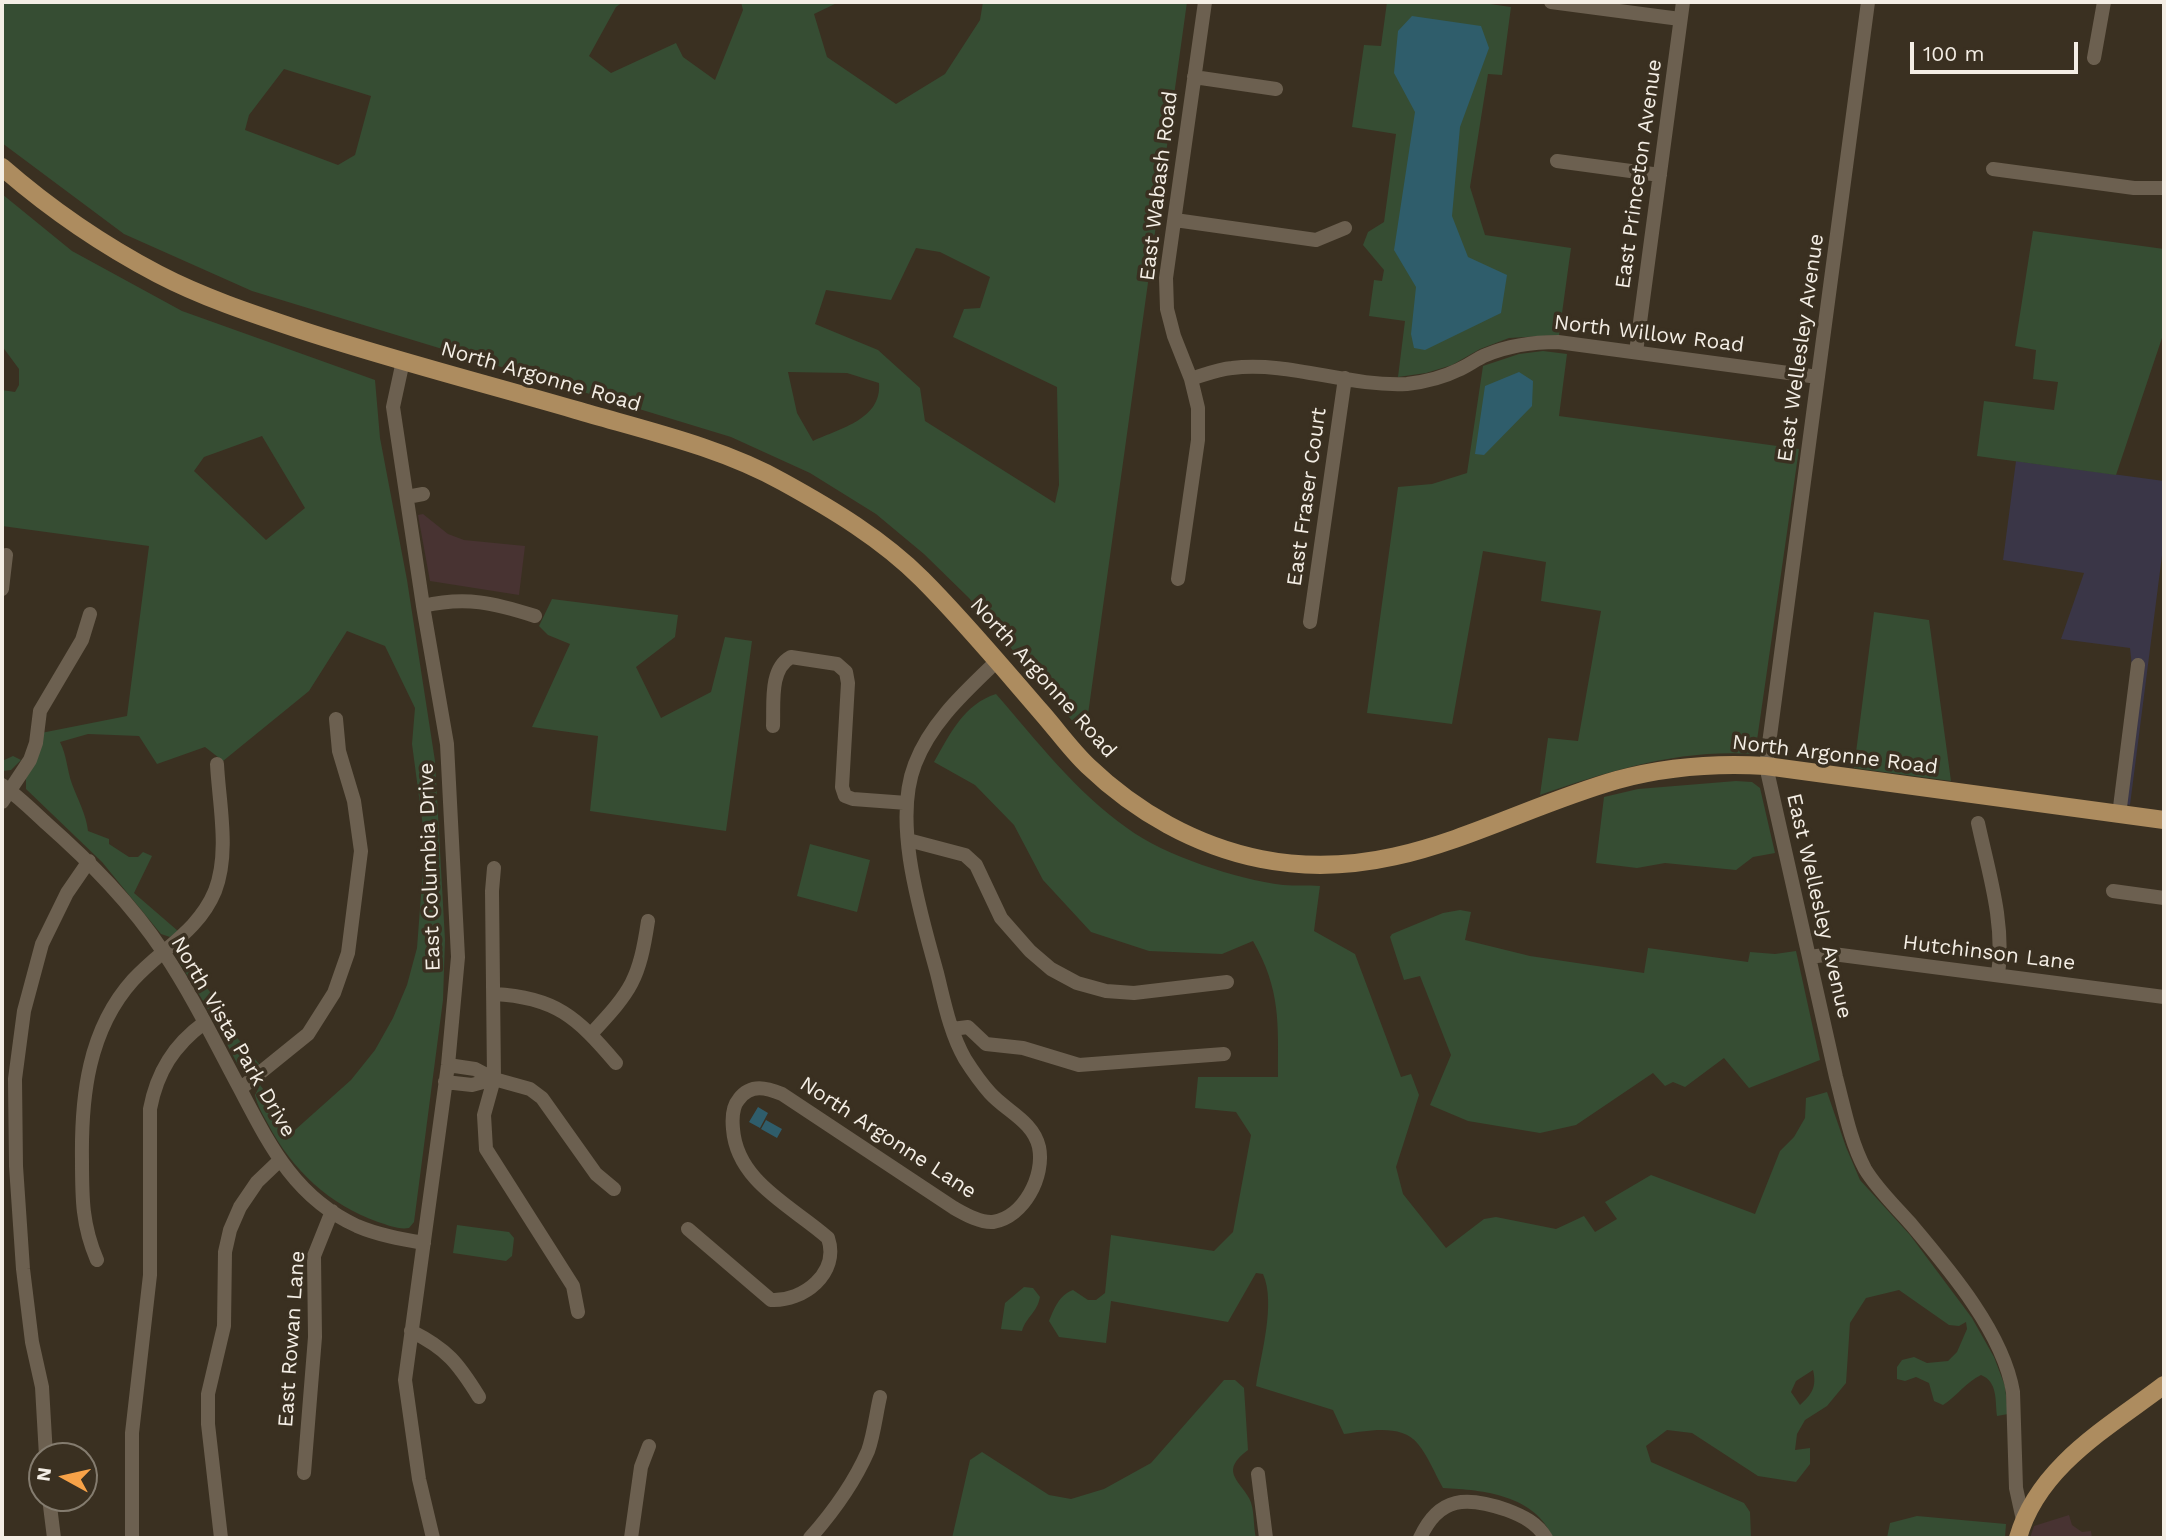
<!DOCTYPE html>
<html>
<head>
<meta charset="utf-8">
<style>
	body { margin:0 }
	#map { position:relative; width:2166px; height:1540px; overflow:hidden; background:#3a3021; font-family:"Work Sans",sans-serif }
	canvas { display:block }
	.frame { position:absolute; inset:0; border:4px solid #f4eee5; pointer-events:none }
	.north { position:absolute; left:28px; top:1442px; width:70px; height:70px; box-sizing:border-box; background:#3a3021; border:2px solid #847c6f; border-radius:50%; rotate:278deg; font-size:19px; font-weight:700; line-height:28px; text-align:center; color:#f4eee5 }
	.north::after { content:''; display:block; margin:auto; width:24px; height:32px; background:#f7a248; clip-path:polygon(50% 0,100% 100%,50% 72%,0 100%) }
	.scale { position:absolute; left:1910px; top:42px; width:168px; height:32px; box-sizing:border-box; border:4px solid #f4eee5; border-top:0; padding-left:9px; font-size:21px; line-height:24px; white-space:nowrap; color:#f4eee5; -webkit-text-stroke:5px #3a3021; paint-order:stroke }
</style>
</head>
<body>
<div id="map">
<canvas width="2166" height="1540"></canvas>
<div class="frame"></div>
<div class="north">N</div>
<div class="scale">100 m</div>
</div>
<script>
const ctx = document.querySelector('canvas').getContext('2d');
ctx.lineJoin = 'round';
function paint(path, color) { ctx.fillStyle = color; ctx.fill(path, 'evenodd'); }
function trace(path, color, width, dash) { ctx.strokeStyle = color; ctx.lineWidth = width; ctx.lineCap = dash ? 'butt' : 'round'; ctx.setLineDash(dash || []); ctx.stroke(path); }
function drawText(font, color, halo, rows, align = 'center') {
  ctx.font = font + ' "Work Sans",sans-serif'; ctx.lineWidth = 7; ctx.setLineDash([]); ctx.textBaseline = 'middle'; ctx.strokeStyle = halo; ctx.fillStyle = color; for (const [text, x, y, turn = 0] of rows) {
    ctx.save(); ctx.translate(x, y); ctx.rotate((+turn || 0) * Math.PI / 180); ctx.textAlign = isNaN(turn) ? turn : align; if (halo) ctx.strokeText(text, 0, 0); ctx.fillText(text, 0, 0); ctx.restore();
  }
}
paint(new Path2D(`
	M 2016,461 L 2164,481 L 2164,540 L 2130,805 L 2114,802 L 2132,667 L 2130,648 L 2061,639 L 2084,573 L 2003,560 Z`), '#3a3647');
paint(new Path2D(`
	M 423,514 L 448,534 L 464,540 L 525,546 L 519,595 L 430,581 L 418,515 Z
	M 2069,1515 L 2072,1525 L 2082,1532 L 2091,1531 L 2092,1538 L 2030,1538 L 2034,1526 Z`), '#483332');
paint(new Path2D(`
	M 2,2 L 623,2 L 616,7 L 589,56 L 611,73 L 676,43 L 683,57 L 715,80 L 743,10 L 741,2 L 839,2 L 814,14 L 827,57 L 896,104 L 945,74 L 980,20 L 983,2 L 1187,2 L 1085,736 L 969,598 L 924,554 L 876,514 L 810,473 L 731,437 L 252,291 L 124,234 L 2,143 ZM 284,69 L 371,96 L 355,155 L 338,165 L 245,130 L 249,115 ZM 916,248 L 940,252 L 990,277 L 980,308 L 964,309 L 953,337 L 1057,387 L 1059,485 L 1055,503 L 925,421 L 920,388 L 878,350 L 815,324 L 826,290 L 891,300 ZM 788,372 L 847,373 L 879,383 C 882,419 841,428 813,441 L 797,413 Z
	M 1387,2 L 1476,2 L 1511,7 L 1502,75 L 1488,74 L 1470,187 L 1485,235 L 1571,248 L 1559,335 L 1509,338 L 1480,349 L 1452,365 L 1426,373 L 1398,377 L 1405,321 L 1369,316 L 1374,280 L 1382,281 L 1384,270 L 1363,245 L 1368,232 L 1384,222 L 1396,134 L 1352,127 L 1364,45 L 1381,46 Z
	M 2,194 L 72,251 L 182,311 L 375,380 L 380,438 L 407,580 L 435,761 L 445,940 L 443,1000 L 414,1222 L 409,1228 C 399,1230 388,1225 378,1222 C 330,1205 292,1170 268,1124 C 263,1115 257,1105 255,1095 L 260,1085 L 295,1130 L 351,1080 L 375,1050 L 393,1018 L 407,985 L 417,948 L 425,842 L 412,744 L 415,708 L 385,646 L 347,631 L 309,691 L 223,761 L 205,747 L 157,764 L 139,736 L 88,734 L 60,742 C 67,756 67,770 72,784 C 78,800 86,814 88,831 L 109,839 L 109,844 L 129,857 L 138,857 L 143,852 L 152,856 L 134,893 L 178,931 L 170,937 L 161,934 L 102,862 L 26,789 L 26,779 L 41,733 L 127,716 L 149,546 L 2,526 L 2,390 L 15,392 L 19,385 L 19,369 L 2,346 ZM 262,436 L 305,508 L 266,540 L 194,471 L 204,457 Z
	M 2033,231 L 2164,249 L 2164,332 L 2116,475 L 1977,456 L 1984,401 L 2054,410 L 2058,382 L 2033,379 L 2036,350 L 2015,346 Z
	M 1543,351 L 1567,354 L 1559,416 L 1799,449 L 1755,754 C 1678,749 1612,770 1540,795 L 1548,738 L 1578,741 L 1601,611 L 1541,601 L 1546,562 L 1483,551 L 1452,724 L 1367,713 L 1398,487 L 1432,484 L 1467,473 L 1483,366 L 1519,354 Z
	M 552,599 L 678,615 L 675,637 L 636,667 L 661,718 L 711,692 L 725,637 L 752,641 L 726,831 L 590,811 L 598,736 L 532,727 L 570,644 L 548,635 L 539,626 Z
	M 1874,612 L 1929,620 L 1951,781 L 1854,768 Z
	M 996,694 C 1037,741 1076,792 1127,828 C 1165,856 1236,879 1283,885 C 1295,886 1308,885 1320,886 L 1314,931 L 1355,954 L 1401,1077 L 1411,1074 L 1419,1095 L 1396,1167 L 1403,1194 L 1446,1248 L 1484,1219 L 1496,1217 L 1556,1229 L 1584,1216 L 1595,1232 L 1617,1219 L 1605,1202 L 1651,1175 L 1755,1214 L 1780,1151 L 1794,1137 L 1805,1118 L 1806,1098 L 1827,1092 L 1846,1147 L 1860,1180 L 1910,1235 L 1972,1318 L 1994,1357 L 2005,1386 L 2008,1414 L 1997,1416 C 1995,1400 1998,1382 1981,1375 C 1966,1382 1957,1396 1943,1405 L 1934,1401 L 1929,1383 L 1916,1377 L 1905,1381 L 1897,1379 L 1897,1367 L 1902,1360 L 1914,1357 L 1927,1363 L 1948,1361 L 1957,1352 L 1967,1329 L 1966,1322 L 1959,1326 L 1949,1325 L 1899,1290 L 1866,1298 L 1850,1323 L 1846,1383 L 1827,1406 L 1805,1420 L 1797,1434 L 1795,1450 L 1810,1448 L 1810,1464 L 1796,1482 L 1758,1476 L 1692,1433 L 1667,1430 L 1646,1446 L 1651,1462 L 1744,1503 L 1750,1512 L 1751,1538 L 1553,1538 C 1535,1495 1484,1490 1443,1488 C 1435,1474 1428,1456 1418,1444 C 1402,1423 1367,1431 1344,1434 L 1333,1410 L 1256,1386 C 1261,1354 1276,1303 1263,1274 L 1256,1273 L 1228,1322 L 1111,1301 L 1106,1343 L 1059,1337 L 1049,1321 C 1054,1309 1059,1295 1073,1290 L 1088,1300 L 1096,1300 L 1105,1293 L 1111,1235 L 1214,1251 L 1233,1232 L 1251,1135 L 1236,1112 L 1195,1108 L 1198,1077 L 1278,1077 C 1278,1023 1281,990 1253,941 L 1222,954 L 1149,951 L 1091,932 L 1043,880 L 1014,825 L 975,785 L 934,762 C 950,734 964,704 996,694 ZM 1813,1370 C 1817,1387 1812,1394 1800,1405 L 1791,1392 L 1796,1381 Z
	M 13,756 L 21,760 L 11,770 L 2,771 L 2,761 Z
	M 1736,781 L 1752,782 L 1760,788 L 1775,853 L 1753,857 L 1736,870 L 1665,863 L 1637,868 L 1596,863 L 1604,797 L 1638,789 Z
	M 810,844 L 870,860 L 857,912 L 797,896 Z
	M 1460,910 L 1471,912 L 1465,940 L 1530,956 L 1644,973 L 1648,948 L 1748,962 L 1750,952 L 1775,954 L 1796,951 L 1820,1060 L 1749,1088 L 1724,1058 L 1685,1087 L 1673,1082 L 1665,1086 L 1653,1073 L 1576,1125 L 1540,1133 L 1468,1121 L 1430,1105 L 1451,1055 L 1420,976 L 1404,980 L 1390,937 L 1392,934 L 1443,913 Z
	M 179,949 L 228,1017 L 223,1021 L 260,1065 L 251,1071 L 244,1071 L 238,1065 L 211,1014 L 178,960 Z
	M 457,1225 L 509,1232 L 514,1238 L 512,1256 L 506,1261 L 453,1253 Z
	M 1024,1287 L 1033,1288 L 1040,1297 C 1037,1313 1026,1317 1022,1331 L 1001,1329 L 1005,1303 Z
	M 1224,1380 L 1235,1380 L 1244,1388 L 1248,1450 C 1220,1471 1238,1479 1249,1498 C 1255,1508 1253,1527 1256,1538 L 952,1538 L 970,1460 L 982,1452 L 1049,1495 L 1071,1499 L 1104,1489 L 1151,1463 Z
	M 1917,1516 L 2006,1524 L 2005,1538 L 1887,1538 L 1890,1523 Z`), '#364d33');
paint(new Path2D(`
	M 1412,16 L 1481,26 L 1489,48 L 1460,127 L 1452,216 L 1468,257 L 1507,275 L 1501,313 L 1425,350 L 1414,348 L 1411,334 L 1416,287 L 1394,250 L 1415,112 L 1394,73 L 1398,31 Z
	M 1519,372 L 1533,381 L 1532,406 L 1484,455 L 1475,454 L 1485,386 Z
	M 758,1107 L 768,1113 L 760,1128 L 749,1122 Z
	M 766,1120 L 782,1129 L 777,1138 L 761,1129 Z`), '#2f5d6b');
trace(new Path2D(`
	M 1551,2 L 1680,19
	M 1868,2 L 1766,766 L 1836,1077 C 1844,1107 1850,1141 1865,1169 C 1877,1189 1895,1206 1910,1223 C 1948,1268 2003,1332 2013,1392 L 2016,1488 L 2023,1520
	M 2094,58 L 2104,2
	M 1194,77 L 1276,89
	M 1557,161 L 1660,175
	M 1993,169 L 2134,188 L 2164,188
	M 1175,220 L 1316,240 L 1345,228
	M 1636,352 L 1683,2
	M 403,361 L 393,407 L 423,606 L 447,744 L 458,957 L 448,1065 L 405,1380 L 419,1479 L 433,1538
	M 1191,379 C 1204,375 1218,369 1232,368 C 1290,361 1348,387 1407,384 C 1424,382 1442,378 1458,370 C 1468,366 1476,359 1486,355 C 1510,345 1532,342 1558,342 L 1818,377
	M 407,497 L 423,494
	M 1178,579 L 1198,440 L 1198,408 L 1191,379 L 1174,336 L 1167,309 L 1166,278 L 1205,2
	M 2,589 L 6,555
	M 423,606 C 466,596 494,603 535,616
	M 1310,622 L 1345,378
	M 773,726 C 774,704 769,669 791,657 L 837,664 L 846,672 L 848,683 L 842,787 L 845,796 L 853,799 L 907,803
	M 2,785 C 18,796 32,810 46,823 C 90,862 131,903 164,953 C 192,995 215,1042 239,1087 C 269,1144 294,1197 357,1226 C 378,1235 401,1239 424,1243
	M 2,802 L 30,760 L 36,743 L 40,711 L 82,640 L 90,614
	M 2119,815 L 2138,665
	M 1978,823 C 1989,874 2005,923 1998,975
	M 908,840 L 965,855 L 976,865 L 1001,918 L 1030,951 L 1051,969 L 1077,983 L 1106,991 L 1134,993 L 1227,982
	M 494,868 L 492,891 L 494,1079 L 484,1115 L 486,1149 L 573,1286 L 578,1312
	M 2113,891 L 2164,898
	M 1809,957 L 1833,954 L 2164,997
	M 494,994 C 555,997 577,1017 616,1063
	M 952,1029 L 968,1027 L 986,1044 L 1023,1048 L 1079,1065 L 1224,1054
	M 591,1034 C 632,990 639,980 648,921
	M 448,1065 L 475,1069 L 494,1079 L 530,1089 L 542,1098 L 596,1174 L 614,1189
	M 445,1082 L 472,1085 L 494,1079
	M 240,1089 L 308,1034 L 334,993 L 348,953 L 361,851 L 354,801 L 339,751 L 336,719
	M 688,1229 L 771,1300 C 803,1302 840,1273 828,1238 C 792,1206 737,1182 733,1129 C 732,1119 732,1107 739,1099 C 751,1083 767,1088 782,1094 L 954,1208 C 965,1214 980,1223 993,1222 C 1024,1217 1045,1176 1039,1147 C 1033,1121 1006,1111 990,1093 C 981,1083 972,1070 965,1059 C 950,1033 944,1001 937,973 C 921,914 892,823 915,764 C 931,722 965,692 997,661
	M 97,1260 C 82,1225 82,1198 82,1161 C 81,1097 88,1030 133,980 C 161,949 198,932 215,891 C 230,852 219,804 217,764
	M 411,1331 C 447,1349 458,1363 479,1397
	M 46,1456 L 42,1387 L 32,1342 L 23,1269 L 16,1166 L 15,1079 L 24,1011 L 42,944 L 67,893 L 89,861
	M 304,1473 L 315,1337 L 314,1256 L 332,1211
	M 1258,1474 L 1266,1538
	M 49,1498 L 54,1538
	M 132,1538 L 132,1433 L 150,1275 L 150,1109 C 157,1072 174,1045 204,1023
	M 221,1538 L 208,1424 L 208,1394 L 224,1326 L 225,1252 L 230,1230 L 240,1207 L 257,1182 L 279,1161
	M 631,1538 L 641,1467 L 649,1446
	M 810,1538 C 833,1512 854,1483 868,1451 C 874,1434 876,1414 880,1397
	M 1420,1538 C 1439,1496 1467,1496 1507,1510 C 1523,1516 1537,1523 1546,1538`), '#6c6050', 14);
trace(new Path2D(`
	M 2,167 C 49,208 103,245 158,274 C 202,297 250,313 298,329 C 389,359 483,383 576,410 C 644,430 721,447 783,482 C 832,509 882,539 922,579 C 964,621 1003,668 1042,713 C 1057,730 1071,750 1088,766 C 1136,812 1196,846 1261,859 C 1395,886 1495,815 1617,780 C 1665,767 1716,763 1766,766 L 2164,820
	M 2018,1538 C 2038,1466 2109,1427 2164,1385`), '#ad8c5f', 18);
drawText('21px', '#f4eee5', '#3a3021', [
	["East Princeton Avenue",1639,174,-82],
	["East Wabash Road",1159,186,-83],
	["North Willow Road",1649,334,7],
	["East Wellesley Avenue",1801,348,-82],
	["North Argonne Road",541,377,16],
	["East Fraser Court",1307,497,-82],
	["North Argonne Road",1043,678,48],
	["North Argonne Road",1835,755,7],
	["East Columbia Drive",430,867,-92],
	["East Wellesley Avenue",1819,906,77],
	["Hutchinson Lane",1989,953,7],
	["North Vista Park Drive",233,1037,60],
	["North Argonne Lane",888,1138,33],
	["East Rowan Lane",292,1339,-86]
]);
</script>
</body>
</html>
